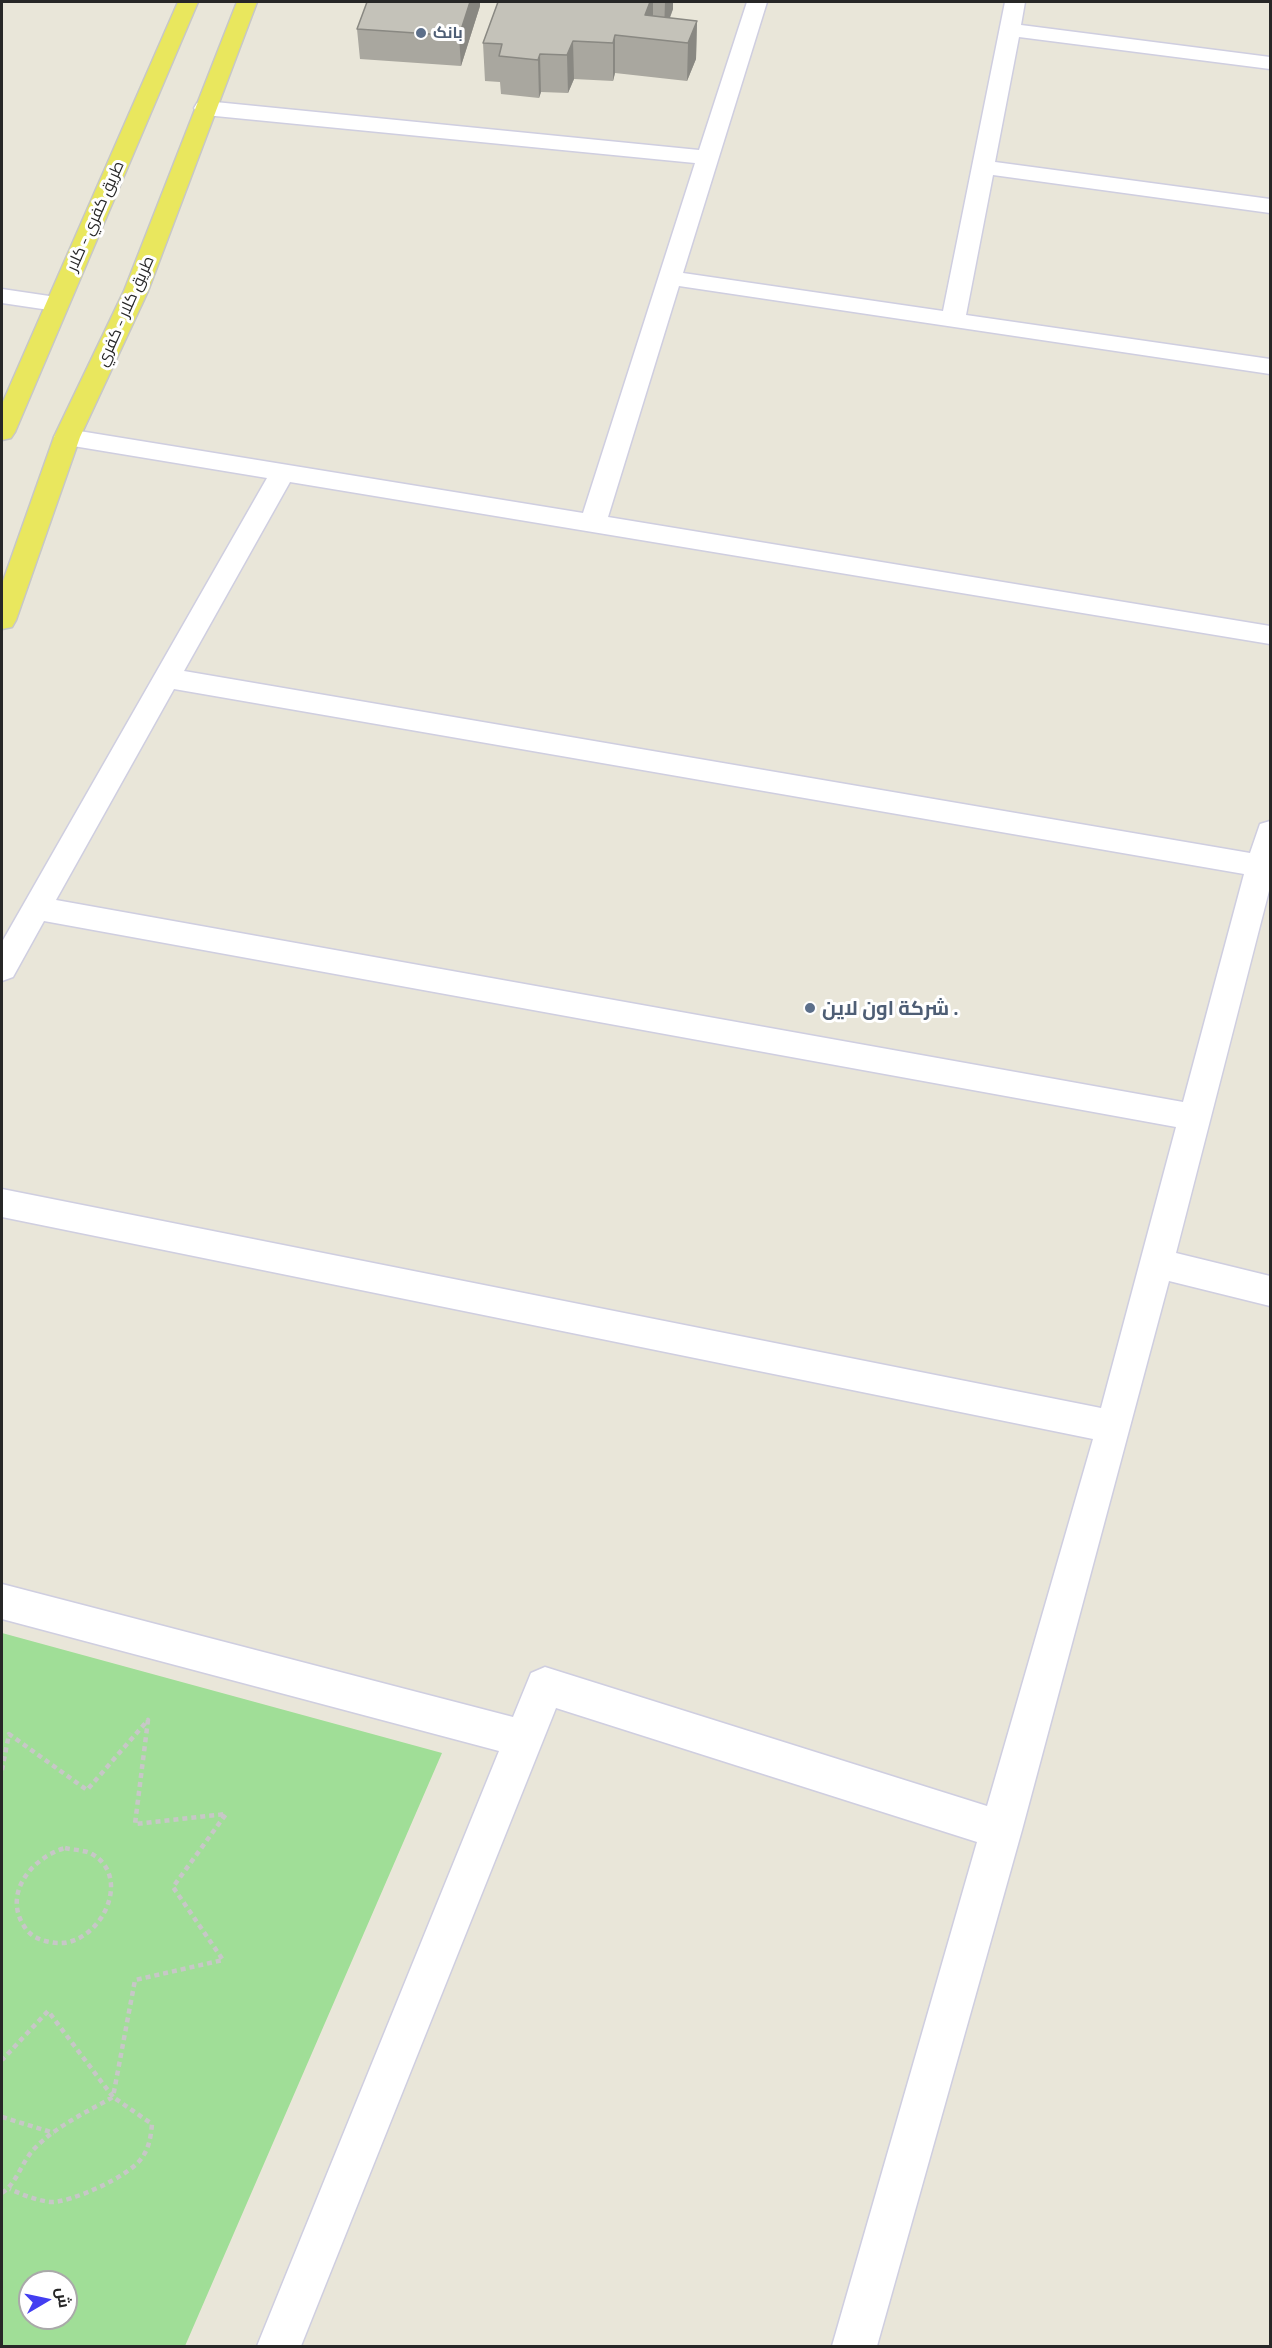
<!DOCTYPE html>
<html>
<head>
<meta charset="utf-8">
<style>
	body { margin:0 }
	#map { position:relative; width:1272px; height:2348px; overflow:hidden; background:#e9e6d9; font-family:"Exo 2",Cairo,sans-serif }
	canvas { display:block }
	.frame { position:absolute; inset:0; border:3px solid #272727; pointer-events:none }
	.north { position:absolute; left:18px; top:2270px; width:60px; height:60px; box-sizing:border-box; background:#fff; border:2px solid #a9a9a9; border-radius:50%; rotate:81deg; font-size:16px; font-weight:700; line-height:24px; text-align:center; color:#272727 }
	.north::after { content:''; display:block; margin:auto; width:21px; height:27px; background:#433ef1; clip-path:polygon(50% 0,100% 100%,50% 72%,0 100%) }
</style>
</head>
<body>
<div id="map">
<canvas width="1272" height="2348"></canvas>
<div class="frame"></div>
<div class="north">ش</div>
</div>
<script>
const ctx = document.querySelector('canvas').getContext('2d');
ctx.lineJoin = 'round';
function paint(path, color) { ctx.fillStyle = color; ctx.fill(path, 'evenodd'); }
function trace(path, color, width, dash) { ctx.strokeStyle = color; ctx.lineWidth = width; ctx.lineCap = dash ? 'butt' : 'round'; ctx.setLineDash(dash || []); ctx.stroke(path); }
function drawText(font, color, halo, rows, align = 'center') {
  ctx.font = font + ' "Exo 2",Cairo,sans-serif'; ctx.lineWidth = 6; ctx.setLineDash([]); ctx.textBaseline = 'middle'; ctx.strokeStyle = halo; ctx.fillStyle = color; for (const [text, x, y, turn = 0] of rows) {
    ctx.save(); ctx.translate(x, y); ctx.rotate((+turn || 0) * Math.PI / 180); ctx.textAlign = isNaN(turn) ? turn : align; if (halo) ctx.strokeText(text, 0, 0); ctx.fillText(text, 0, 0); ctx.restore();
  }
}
paint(new Path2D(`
	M 2,1633 L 442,1753 L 185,2346 L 2,2346 ZM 30,2282 L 66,2282 L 66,2318 L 30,2318 Z`), '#a0de97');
const minor = new Path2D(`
	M 747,2 L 767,2 L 683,273 L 943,311 L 1005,2 L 1025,2 L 1021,25 L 1270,57 L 1270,69 L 1019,37 L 995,162 L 1270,199 L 1270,213 L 993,175 L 966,315 L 1270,359 L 1270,374 L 679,286 L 608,517 L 1270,626 L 1270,644 L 290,482 L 184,671 L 1250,853 L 1260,824 L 1270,821 L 1270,887 L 1176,1253 L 1270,1276 L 1270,1306 L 1169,1281 L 1022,1830 L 877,2346 L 832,2346 L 977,1842 L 556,1708 L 301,2346 L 257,2346 L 499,1751 L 2,1619 L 2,1584 L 513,1717 L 531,1673 L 545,1667 L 987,1806 L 1093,1439 L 2,1217 L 2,1189 L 1101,1408 L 1176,1127 L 44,921 L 13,977 L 2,981 L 2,942 L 267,478 L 67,445 L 58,443 L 54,437 L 58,431 L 67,429 L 583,513 L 695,163 L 205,115 L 197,113 L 194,108 L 197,103 L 205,101 L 699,150 ZM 174,689 L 1244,874 L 1183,1102 L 56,900 Z
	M 2,289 L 56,297 L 64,299 L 68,304 L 64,309 L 56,311 L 2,303 Z`);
const major = new Path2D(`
	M 178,2 L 198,2 L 15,432 L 11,438 L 2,440 L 2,404 Z
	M 237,2 L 257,2 L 148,291 L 80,437 L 16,620 L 12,627 L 2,629 L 2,584 L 54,437 L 124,291 Z`);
trace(minor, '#cfcee0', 3);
trace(major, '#c7c7c7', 3);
trace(new Path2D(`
	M 2,1770 L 9,1734 L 87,1790 L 148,1720 L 135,1824 L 226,1814 L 173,1887 L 223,1960 L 135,1980 L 113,2097 L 48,2011 L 2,2060
	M 65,1848 C 73,1850 85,1850 92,1854 C 136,1879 96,1953 50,1942 C 40,1940 32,1937 26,1929 C 1,1895 31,1858 65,1848 Z
	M 2,2117 L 54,2133
	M 2,2193 C 18,2182 21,2162 35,2148 C 56,2126 87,2112 113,2097 L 152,2124 C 151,2136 149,2149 141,2159 C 129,2176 71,2203 50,2202 C 36,2200 23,2195 10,2189`), '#c7c7c7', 4.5, [5, 4]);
paint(minor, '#fff');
paint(major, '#e9e75e');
paint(new Path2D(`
	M 367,2 L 480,2 L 480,6 L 461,66 L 360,59 L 357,29 Z
	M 498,2 L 673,2 L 673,9 L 670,18 L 697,21 L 696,59 L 687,81 L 615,73 L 613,81 L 574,79 L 568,93 L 541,92 L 539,98 L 501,94 L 500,82 L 485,81 L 483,43 Z`), '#a9a79f');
paint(new Path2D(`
	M 470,2 L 480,2 L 480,6 L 461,66 L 459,36 Z
	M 650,2 L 653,2 L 653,31 L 645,15 Z
	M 665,2 L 673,2 L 673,9 L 664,32 Z
	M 697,21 L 696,59 L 687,81 L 688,43 Z
	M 615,35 L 615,73 L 613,81 L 613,43 Z
	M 573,41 L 574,79 L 568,93 L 567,55 Z
	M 540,54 L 541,92 L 539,98 L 538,60 Z`), '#898882');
const building = new Path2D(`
	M 367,2 L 470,2 L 459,36 L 357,29 Z
	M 498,2 L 650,2 L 645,15 L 697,21 L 688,43 L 615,35 L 613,43 L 573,41 L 567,55 L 540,54 L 538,60 L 499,56 L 502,44 L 483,43 Z`);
paint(building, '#c4c2b9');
trace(building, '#898882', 1.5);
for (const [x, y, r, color] of [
	[421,33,6,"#5c6f8a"],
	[810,1008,6,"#5c6f8a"]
]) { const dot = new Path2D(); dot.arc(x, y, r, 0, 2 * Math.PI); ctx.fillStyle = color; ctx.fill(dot); trace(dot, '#fff', 2); }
drawText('bold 16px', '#4e5e75', '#fff', [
	["بانک",433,33]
], 'left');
drawText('16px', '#272727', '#fff', [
	["طريق كفري - كلار",95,216,-66],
	["طريق كلار - كفري",125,311,-66]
]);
drawText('bold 20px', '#4e5e75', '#fff', [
	["شركة اون لاين .",822,1008]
], 'left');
</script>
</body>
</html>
